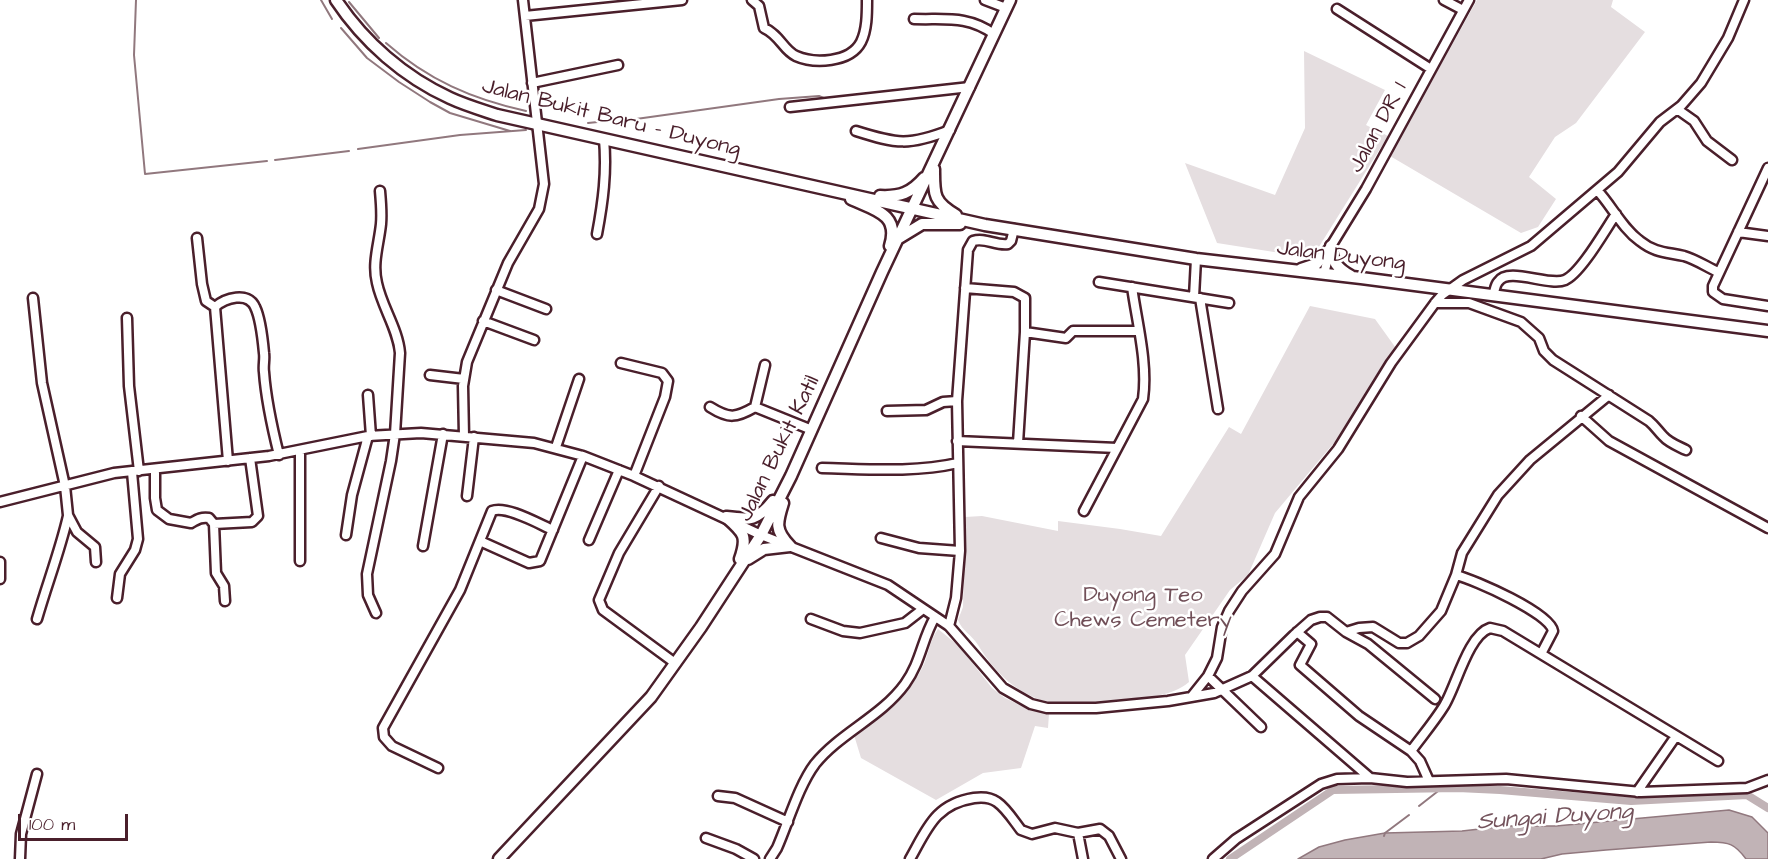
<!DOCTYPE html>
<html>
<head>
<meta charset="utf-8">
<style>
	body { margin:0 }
	#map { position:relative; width:1768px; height:859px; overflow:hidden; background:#fff; font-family:"Architects Daughter",sans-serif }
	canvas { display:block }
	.scale { position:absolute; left:18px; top:814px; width:110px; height:27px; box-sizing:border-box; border:3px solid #4a1f2b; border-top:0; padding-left:8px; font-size:18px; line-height:21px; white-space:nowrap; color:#4a1f2b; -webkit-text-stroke:4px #fff; paint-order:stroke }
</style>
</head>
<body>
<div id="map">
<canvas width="1768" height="859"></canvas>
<div class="scale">100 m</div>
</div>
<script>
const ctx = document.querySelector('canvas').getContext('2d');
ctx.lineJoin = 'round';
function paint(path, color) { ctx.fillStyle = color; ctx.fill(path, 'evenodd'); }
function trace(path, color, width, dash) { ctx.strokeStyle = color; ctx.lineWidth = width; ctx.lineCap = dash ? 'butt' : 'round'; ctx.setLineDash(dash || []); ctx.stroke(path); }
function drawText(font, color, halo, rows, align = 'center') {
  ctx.font = font + ' "Architects Daughter",sans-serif'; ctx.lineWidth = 5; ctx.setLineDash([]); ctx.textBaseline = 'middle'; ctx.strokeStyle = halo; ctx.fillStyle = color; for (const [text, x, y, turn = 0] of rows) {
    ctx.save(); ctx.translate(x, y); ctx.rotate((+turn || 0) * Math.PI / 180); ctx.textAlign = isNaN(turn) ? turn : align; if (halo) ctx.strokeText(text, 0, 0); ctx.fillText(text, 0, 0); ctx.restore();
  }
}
paint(new Path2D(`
	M 1477,0 L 1613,0 L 1611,7 L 1645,32 L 1576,123 L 1555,137 L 1529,177 L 1556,199 L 1538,227 L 1521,233 L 1390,156 Z
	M 1304,51 L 1385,90 L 1366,125 L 1388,136 L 1312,258 L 1217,243 L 1185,163 L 1275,195 L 1305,128 Z
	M 1310,306 L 1375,319 L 1398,351 L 1343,432 L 1275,513 L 1248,575 L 1230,590 L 1185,655 L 1189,682 C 1171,697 1147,697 1124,699 C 1104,700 1081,706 1060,704 C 1023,700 996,675 978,645 C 972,635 962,631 958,620 L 963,607 L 965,517 L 982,516 L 1058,531 L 1058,521 L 1120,529 L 1161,536 L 1229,427 L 1241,434 Z
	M 938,629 L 959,646 L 992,688 L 1005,698 L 1028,709 L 1049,714 L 1048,728 L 1035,726 L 1021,768 L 983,773 L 936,800 L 861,758 L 854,735 C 881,716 910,696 924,664 C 929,652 930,640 938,629 Z`), '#e5dee0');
const water = new Path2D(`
	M 1729,810 L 1752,817 L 1768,833 L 1768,859 L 1746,859 C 1735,844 1729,842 1711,842 L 1606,850 L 1562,854 L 1541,859 L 1298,859 L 1319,847 L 1345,840 L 1385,833 L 1462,831 L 1506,826 L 1556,826 Z`);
paint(water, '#c1b3b6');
trace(water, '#91787e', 1.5);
trace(new Path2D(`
	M 136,0 L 134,55 L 145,174 L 267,161
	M 321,0 L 332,19
	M 349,2 L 379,38
	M 341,28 L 367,58 L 399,82 L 430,102 L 450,113 L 510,131
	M 386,43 C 428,80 472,99 526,111
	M 874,94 L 934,87
	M 636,119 L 779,99 L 819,96 L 826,99
	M 588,123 L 627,119
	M 358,149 L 460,135 L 526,130
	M 275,160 L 349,151
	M 1419,806 L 1442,788
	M 1384,836 L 1385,833 L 1409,815`), '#91787e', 2);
trace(new Path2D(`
	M 1230,859 L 1333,790 L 1458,788 L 1500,790 L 1631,801 L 1747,795 L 1768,808`), '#c1b3b6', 8);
const minor = new Path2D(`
	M 752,0 L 759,6 L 764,28 C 780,35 783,50 796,56 C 814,64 850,63 861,42 C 867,30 867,14 867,0
	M 985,0 L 1006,8
	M 1444,0 L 1463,10
	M 1337,9 L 1431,69
	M 525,16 L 682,0
	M 914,19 C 946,20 967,15 994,34
	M 532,83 L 618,65
	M 790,107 L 970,87
	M 1677,109 L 1694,121 L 1707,141 L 1732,160
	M 856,131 C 897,144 909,146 950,130
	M 1768,168 L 1713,286 L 1713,292 L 1723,299 L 1768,306
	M 1597,190 C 1612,206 1622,228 1640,241 C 1655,253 1666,252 1684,256 C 1695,259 1707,267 1718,272
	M 1738,232 L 1768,236
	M 597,234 C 603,202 607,172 604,139
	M 197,238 L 202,284 L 206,301 L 215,307 L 228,461
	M 1324,274 L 1331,246 L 1366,189 L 1469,0
	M 1099,282 L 1229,303
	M 965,288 L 1014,292 L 1025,298 L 1025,332 L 1018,443
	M 496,290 L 546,309
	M 1493,295 C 1495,291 1495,285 1498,282 C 1508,266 1549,287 1565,280 C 1581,273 1605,230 1616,214
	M 1194,297 L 1196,259
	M 33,298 L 42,383 L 65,486 L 68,515 L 77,532 L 95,547 L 96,562
	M 1200,298 L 1218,409
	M 1435,303 L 1469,303 L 1521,322 L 1539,338 L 1544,351 L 1553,360 L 1649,421 C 1655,426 1658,431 1663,436 C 1669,443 1678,446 1686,450
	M 215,307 C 225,298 248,291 255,307 C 260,317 263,342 264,353 C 265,359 263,366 264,372 C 266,400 272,427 279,455
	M 127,318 L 129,386 L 139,471
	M 483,321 L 534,340
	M 1025,332 L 1066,338 L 1073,331 L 1138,331
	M 621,363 L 662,373 L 668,381 L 665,397 L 634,476
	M 765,365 L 755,407 L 812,430
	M 430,375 L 464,379
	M 368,395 L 371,436
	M 710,407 C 729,419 736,418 755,407
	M 887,411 L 926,410 L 943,402 L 957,401
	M 1581,416 L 1609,441 L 1768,528
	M 464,436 L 463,386 L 467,362 L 508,263 L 539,209 L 544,184 L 523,0
	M 957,441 L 1117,448
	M 556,447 L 579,379
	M 822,468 C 867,469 914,473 958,463
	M 155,469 L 155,498 L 157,510 L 169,519 L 191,523 C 198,519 201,517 209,518 L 214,524 L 216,573 L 224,586 L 225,601
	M 659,486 L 619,553 L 599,600 L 603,610 L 675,663
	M 467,496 L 474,437
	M 0,502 L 114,473 L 269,456 L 368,436 L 421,433 L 534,443 L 583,456 L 634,476 L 761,535 L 888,585 L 949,626 L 1003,688 L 1031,704 L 1047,708 L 1096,708 L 1168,701 L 1214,693 L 1252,676 L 1294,635 L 1311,620 L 1320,617 L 1327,617 L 1346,632 L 1368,644 L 1435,699
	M 1084,511 L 1143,399 C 1148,363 1137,323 1132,287
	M 214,524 L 252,522 L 258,516 L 250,458
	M 346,535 L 352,495 L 368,436
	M 881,538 L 919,548 L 960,551
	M 589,540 L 619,470
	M 480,541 L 529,563 L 540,561 L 583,456
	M 423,546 L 443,434
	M 300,561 L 300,450
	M 0,562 L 0,579
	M 1456,575 C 1475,580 1550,613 1553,631 L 1541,654
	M 117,598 L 120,574 L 135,550 L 138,539 L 132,472
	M 376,613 L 368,595 L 367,574 L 391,461 L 395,434 L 400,353 C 398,329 382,307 377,283 C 372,263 379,244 381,224 C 382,213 381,202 380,191
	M 37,619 C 47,584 60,551 68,516
	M 811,619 L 843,631 L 860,633 L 905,623 L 923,609
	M 949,626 L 956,598 L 960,551 L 957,401 L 968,250 L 973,241 C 985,237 996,246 1008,244 L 1011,241 L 1014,229
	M 1297,632 L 1311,644 L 1300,665 L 1359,716 L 1411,751
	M 1346,632 L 1359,628 L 1373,627 L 1399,643 L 1407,643 L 1419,636 L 1441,611 L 1456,575 L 1462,553 L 1498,495 L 1530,460 L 1609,395
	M 1208,676 L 1261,727
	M 1252,676 L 1369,777
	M 1192,696 L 1208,676 L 1217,658 L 1222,627 L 1229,611 L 1242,591 L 1275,554 L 1299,497 L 1338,449 L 1391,363 L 1435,303 L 1442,295 L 1463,280 L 1531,246 L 1618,172 L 1660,122 L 1681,106 L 1701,83 L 1728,38 L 1744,0
	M 438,768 L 392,746 L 384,737 L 383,728 L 460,590 L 492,511 C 506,505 539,524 553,530
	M 1429,781 L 1420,761 L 1411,751 C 1422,736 1434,722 1444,706 C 1456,687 1468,635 1490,628 L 1503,631 L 1718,761
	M 1637,792 L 1676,736
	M 718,796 L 735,798 L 788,822
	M 1078,833 L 1083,859
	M 706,838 L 736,849 L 754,859
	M 20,859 L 21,834 L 37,774
	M 770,859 L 777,848 C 788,823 799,785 815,764 C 840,733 881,717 905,684 C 921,662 922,639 935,617
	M 910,859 C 927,829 935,804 974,798 C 981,797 990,797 997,802 C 1006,808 1014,821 1021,830 L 1032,834 L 1055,828 L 1078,833 L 1100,829 L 1109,836 L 1121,859
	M 1213,859 L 1236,839 L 1321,784 L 1337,779 L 1370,778 L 1407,782 L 1506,779 L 1641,792 L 1747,788 L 1768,780`);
const major = new Path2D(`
	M 336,0 C 364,42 404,77 450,98 C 465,105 482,110 497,115 L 985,225 L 1196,259 L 1361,278 L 1768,331
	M 934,169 C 934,194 933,202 956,215
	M 880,196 C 900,197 911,193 924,178
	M 851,199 C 875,210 900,214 890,246
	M 899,238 L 922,224 L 960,224
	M 1331,246 C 1331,261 1338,269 1351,276
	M 1301,269 L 1316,264 L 1330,249
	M 783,503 C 777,522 774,530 790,546
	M 726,517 C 750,520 757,521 773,501
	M 726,517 C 744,533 748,536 740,559
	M 748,559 L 764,549 L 790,546
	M 499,859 L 651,697 L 701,627 L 761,535 L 791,476 L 882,272 L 1010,0`);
trace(minor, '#4a1f2b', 13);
trace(major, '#4a1f2b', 15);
trace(minor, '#fff', 8);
trace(major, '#fff', 10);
drawText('22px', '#4a1f2b', '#fff', [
	["Jalan Bukit Baru - Duyong",611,119,14],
	["Jalan DR 1",1379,128,-62],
	["Jalan Duyong",1341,257,7],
	["Jalan Bukit Katil",780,449,-64]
]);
drawText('22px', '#714f58', '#fff', [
	["Duyong Teo",1143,596],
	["Chews Cemetery",1143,621]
]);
drawText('italic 24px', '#74535c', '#fff', [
	["Sungai Duyong",1555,818,-4]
]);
</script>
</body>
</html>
